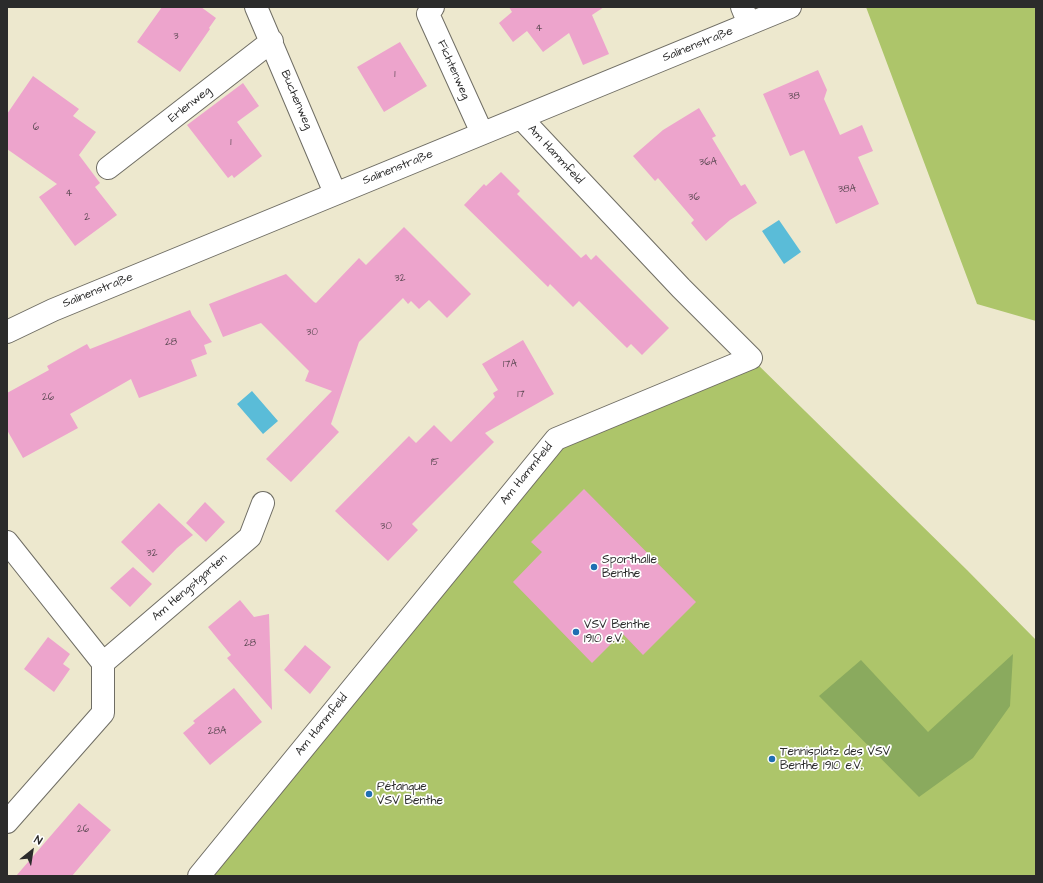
<!DOCTYPE html>
<html>
<head>
<meta charset="utf-8">
<style>
	body { margin:0 }
	#map { position:relative; width:1043px; height:883px; overflow:hidden; background:#ede8ce; font-family:"Architects Daughter",sans-serif }
	canvas { display:block }
	.frame { position:absolute; inset:0; border:8px solid #2b2b2b; pointer-events:none }
	.north { position:absolute; left:12px; top:831px; width:40px; height:40px; -webkit-text-stroke:3px #fff; paint-order:stroke; rotate:30deg; font-size:11px; font-weight:700; line-height:16px; text-align:center; color:#2b2b2b }
	.north::after { content:''; display:block; margin:auto; width:14px; height:18px; background:#2b2b2b; clip-path:polygon(50% 0,100% 100%,50% 72%,0 100%) }
</style>
</head>
<body>
<div id="map">
<canvas width="1043" height="883"></canvas>
<div class="frame"></div>
<div class="north">N</div>
</div>
<script>
const ctx = document.querySelector('canvas').getContext('2d');
ctx.lineJoin = 'round';
function paint(path, color) { ctx.fillStyle = color; ctx.fill(path, 'evenodd'); }
function trace(path, color, width, dash) { ctx.strokeStyle = color; ctx.lineWidth = width; ctx.lineCap = dash ? 'butt' : 'round'; ctx.setLineDash(dash || []); ctx.stroke(path); }
function drawText(font, color, halo, rows, align = 'center') {
  ctx.font = font + ' "Architects Daughter",sans-serif'; ctx.lineWidth = 3.5; ctx.setLineDash([]); ctx.textBaseline = 'middle'; ctx.strokeStyle = halo; ctx.fillStyle = color; for (const [text, x, y, turn = 0] of rows) {
    ctx.save(); ctx.translate(x, y); ctx.rotate((+turn || 0) * Math.PI / 180); ctx.textAlign = isNaN(turn) ? turn : align; if (halo) ctx.strokeText(text, 0, 0); ctx.fillText(text, 0, 0); ctx.restore();
  }
}
paint(new Path2D(`
	M 866,7 L 1036,7 L 1036,321 L 977,304 Z
	M 751,358 L 967,570 L 1036,640 L 1036,876 L 199,876 L 556,439 Z`), '#adc56a');
paint(new Path2D(`
	M 1013,654 L 1010,706 L 973,758 L 919,797 L 819,696 L 861,660 L 928,732 Z`), '#8aaa5e');
paint(new Path2D(`
	M 779,220 L 801,252 L 784,264 L 762,231 Z
	M 252,391 L 278,421 L 263,434 L 237,404 Z`), '#5abcd8');
paint(new Path2D(`
	M 162,7 L 201,7 L 216,18 L 209,28 L 210,29 L 180,72 L 137,42 Z
	M 509,7 L 604,7 L 592,15 L 609,54 L 583,65 L 569,33 L 543,52 L 527,31 L 513,42 L 499,23 L 512,12 Z
	M 400,42 L 427,86 L 384,112 L 357,67 Z
	M 818,70 L 827,90 L 824,99 L 840,135 L 862,125 L 873,151 L 858,157 L 879,204 L 836,224 L 804,150 L 790,156 L 763,94 Z
	M 33,76 L 79,109 L 73,116 L 96,132 L 79,155 L 100,183 L 95,187 L 117,215 L 75,246 L 39,197 L 57,184 L 7,149 L 7,114 Z
	M 243,83 L 259,106 L 237,122 L 262,156 L 234,178 L 232,175 L 228,178 L 187,125 Z
	M 699,108 L 716,136 L 712,138 L 741,186 L 745,184 L 757,203 L 730,220 L 706,241 L 691,223 L 694,220 L 658,178 L 655,181 L 633,156 L 663,130 Z
	M 501,172 L 520,191 L 517,194 L 581,258 L 586,254 L 591,260 L 596,255 L 669,328 L 642,355 L 631,344 L 627,348 L 579,301 L 573,307 L 550,284 L 548,287 L 464,205 L 484,184 L 486,186 Z
	M 404,227 L 471,294 L 447,318 L 429,300 L 419,309 L 411,301 L 408,304 L 403,298 L 359,342 L 331,424 L 339,432 L 291,482 L 266,459 L 332,391 L 305,381 L 309,371 L 261,323 L 223,337 L 209,304 L 286,274 L 314,302 L 316,303 L 359,258 L 366,265 Z
	M 190,310 L 192,315 L 212,342 L 204,345 L 207,354 L 191,360 L 197,376 L 139,398 L 131,379 L 70,414 L 78,428 L 23,458 L 7,430 L 7,393 L 49,370 L 47,366 L 87,344 L 90,349 Z
	M 523,340 L 554,394 L 485,433 L 494,442 L 412,524 L 418,530 L 388,561 L 335,511 L 409,436 L 416,443 L 434,425 L 451,442 L 495,397 L 493,393 L 498,390 L 482,364 Z
	M 584,489 L 696,602 L 643,655 L 622,633 L 592,663 L 513,582 L 542,552 L 531,542 Z
	M 205,502 L 225,522 L 206,542 L 186,523 Z
	M 159,503 L 193,535 L 177,548 L 153,573 L 121,542 Z
	M 133,567 L 152,584 L 130,607 L 110,588 Z
	M 240,600 L 254,617 L 269,614 L 272,710 L 227,658 L 231,655 L 208,627 Z
	M 48,637 L 70,654 L 63,664 L 70,669 L 54,692 L 24,669 Z
	M 305,645 L 331,667 L 310,694 L 284,670 Z
	M 234,688 L 262,722 L 210,765 L 183,733 L 195,723 L 193,721 Z
	M 79,803 L 111,830 L 72,876 L 16,876 Z`), '#eda4cc');
const street = new Path2D(`
	M 256,7 L 335,193
	M 433,7 L 428,14 L 482,133
	M 742,7 L 749,24
	M 108,168 L 272,41
	M 7,332 L 53,310 L 790,7
	M 7,542 L 103,663 L 103,713 L 7,822
	M 103,663 L 250,537 L 263,503
	M 199,876 L 556,439 L 751,358 L 681,288 L 521,118`);
trace(street, '#6f6d64', 24);
trace(street, '#fff', 22);
for (const [x, y, r, color] of [
	[594,567,4,"#1f6fb2"],
	[576,632,4,"#1f6fb2"],
	[772,759,4,"#1f6fb2"],
	[369,794,4,"#1f6fb2"]
]) { const dot = new Path2D(); dot.arc(x, y, r, 0, 2 * Math.PI); ctx.fillStyle = color; ctx.fill(dot); trace(dot, '#fff', 1.5); }
drawText('10px', '#5c4953', null, [
	["4",539,29],
	["3",176,37],
	["1",395,75],
	["38",794,97],
	["6",36,128],
	["1",231,143],
	["36A",708,163],
	["38A",847,190],
	["4",69,194],
	["36",694,198],
	["2",87,218],
	["32",400,279],
	["30",312,333],
	["28",171,343],
	["17A",510,365],
	["17",521,395],
	["26",48,398],
	["15",435,463],
	["30",386,527],
	["32",152,554],
	["28",250,644],
	["28A",217,732],
	["26",83,830]
]);
drawText('12px', '#2b2b2b', '#fff', [
	["Salinenstraße",698,45,-22],
	["Fichtenweg",453,70,66],
	["Buchenweg",296,100,67],
	["Erlenweg",190,105,-38],
	["Am Hammfeld",555,155,47],
	["Salinenstraße",398,168,-22],
	["Salinenstraße",98,291,-22],
	["Am Hammfeld",527,474,-51],
	["Am Hengstgarten",190,588,-41],
	["Am Hammfeld",322,725,-51]
]);
drawText('12px', '#2b2b2b', '#fff', [
	["Sporthalle",602,560],
	["Benthe",602,574],
	["VSV Benthe",584,625],
	["1910 e.V.",584,639],
	["Tennisplatz des VSV",780,752],
	["Benthe 1910 e.V.",780,766],
	["Pétanque",377,787],
	["VSV Benthe",377,801]
], 'left');
</script>
</body>
</html>
